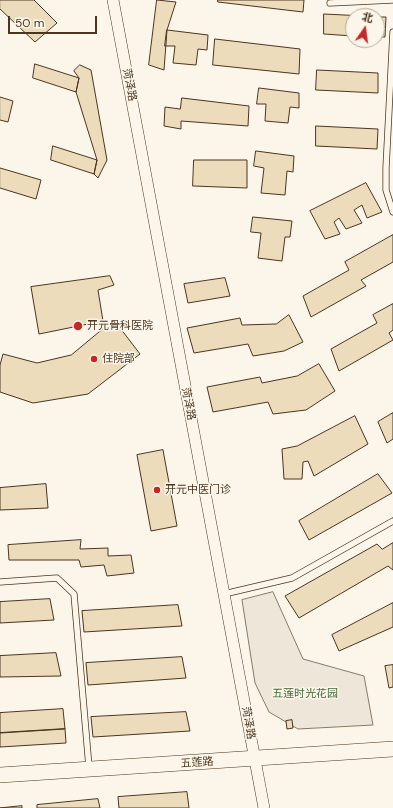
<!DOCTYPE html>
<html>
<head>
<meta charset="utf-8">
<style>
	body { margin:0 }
	#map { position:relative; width:393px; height:808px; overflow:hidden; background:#fbf6e9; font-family:"DM Sans","Noto Sans SC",sans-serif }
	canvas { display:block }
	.north { position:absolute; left:345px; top:8px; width:40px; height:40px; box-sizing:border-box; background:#fbf6e9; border:1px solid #b4a999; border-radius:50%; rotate:14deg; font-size:11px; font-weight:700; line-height:16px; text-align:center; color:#4a3520 }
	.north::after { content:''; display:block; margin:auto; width:14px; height:18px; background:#c62828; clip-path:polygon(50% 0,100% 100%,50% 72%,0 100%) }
	.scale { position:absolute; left:8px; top:16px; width:89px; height:18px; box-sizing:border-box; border:2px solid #4a3520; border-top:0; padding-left:5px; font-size:12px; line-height:14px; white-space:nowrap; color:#4a3520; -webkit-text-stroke:3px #fbf6e9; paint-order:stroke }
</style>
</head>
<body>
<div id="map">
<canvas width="393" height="808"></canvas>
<div class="north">北</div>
<div class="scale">50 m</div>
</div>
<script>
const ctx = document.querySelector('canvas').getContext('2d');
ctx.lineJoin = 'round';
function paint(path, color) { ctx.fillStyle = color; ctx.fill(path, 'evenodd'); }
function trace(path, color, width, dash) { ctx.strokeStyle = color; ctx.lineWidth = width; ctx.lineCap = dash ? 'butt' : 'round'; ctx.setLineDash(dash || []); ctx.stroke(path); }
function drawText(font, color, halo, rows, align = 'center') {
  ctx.font = font + ' "DM Sans","Noto Sans SC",sans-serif'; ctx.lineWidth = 3; ctx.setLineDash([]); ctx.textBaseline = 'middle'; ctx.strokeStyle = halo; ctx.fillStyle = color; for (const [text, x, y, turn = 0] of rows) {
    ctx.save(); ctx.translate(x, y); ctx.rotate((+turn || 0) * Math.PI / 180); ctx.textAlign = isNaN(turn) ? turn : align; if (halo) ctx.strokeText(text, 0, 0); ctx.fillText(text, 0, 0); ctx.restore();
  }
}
const green = new Path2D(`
	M 273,592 L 303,659 L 364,676 L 373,725 L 298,729 L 269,712 L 255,683 L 242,600 Z`);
paint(green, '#ede6d9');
trace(green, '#887966', 1);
const building = new Path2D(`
	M 0,0 L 34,0 L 57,23 L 35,42 L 0,9 Z
	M 157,0 L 176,2 L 167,30 L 164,70 L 149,65 Z
	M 218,0 L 304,0 L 303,12 L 218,2 Z
	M 324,14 L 364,16 L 353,16 L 353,36 L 324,34 Z
	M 377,17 L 386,17 L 385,37 L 377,37 Z
	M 167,30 L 208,35 L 207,50 L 198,49 L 196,65 L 173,63 L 175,46 L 165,46 Z
	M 215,39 L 300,49 L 299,74 L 213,65 Z
	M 35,64 L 79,78 L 76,92 L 33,78 Z
	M 80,65 L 91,70 L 107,160 L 98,178 L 94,174 L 97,160 L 76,92 L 79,78 L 74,71 Z
	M 317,70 L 378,73 L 378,93 L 316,90 Z
	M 259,88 L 299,93 L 299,108 L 290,107 L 288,123 L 265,121 L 266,104 L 257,104 Z
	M 0,97 L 13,101 L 8,122 L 0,120 Z
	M 182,98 L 249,106 L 248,126 L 181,121 L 181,129 L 164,126 L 165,107 L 180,109 Z
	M 316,126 L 378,129 L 377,149 L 316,146 Z
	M 53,146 L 97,160 L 94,174 L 51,160 Z
	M 256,151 L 294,156 L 293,172 L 287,171 L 285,195 L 261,193 L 264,168 L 254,166 Z
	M 194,160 L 247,160 L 247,188 L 193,186 Z
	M 0,168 L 41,180 L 36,199 L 0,188 Z
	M 366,183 L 382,212 L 367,218 L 362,205 L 354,210 L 362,223 L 346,229 L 339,218 L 334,222 L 340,234 L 325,239 L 310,211 Z
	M 253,217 L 292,221 L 290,237 L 285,237 L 282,261 L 258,258 L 261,233 L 251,232 Z
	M 393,235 L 393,262 L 361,280 L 366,286 L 311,317 L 303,296 L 349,270 L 345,262 Z
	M 110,276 L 114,285 L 98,290 L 103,321 L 39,334 L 31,287 Z
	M 225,278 L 230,296 L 188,303 L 184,284 Z
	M 393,304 L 393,330 L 389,333 L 393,340 L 339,371 L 331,349 L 377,323 L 373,315 Z
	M 289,315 L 303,342 L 284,351 L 253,356 L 248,344 L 194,353 L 187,328 L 240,318 L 242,325 L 276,324 Z
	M 114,320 L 140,354 L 88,394 L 33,403 L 0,392 L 0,365 L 3,354 L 37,363 L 71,355 Z
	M 319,364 L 335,391 L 306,410 L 273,414 L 268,402 L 213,412 L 207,387 L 260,377 L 262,383 L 297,376 Z
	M 393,413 L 393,439 L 387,443 L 378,422 Z
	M 355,416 L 368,444 L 314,476 L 308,461 L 303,462 L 302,479 L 284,479 L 282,449 L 297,446 Z
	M 163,450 L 177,526 L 151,531 L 137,455 Z
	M 378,474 L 392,493 L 309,540 L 299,521 Z
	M 46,484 L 48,508 L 0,510 L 0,488 Z
	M 81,540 L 80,549 L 108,548 L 108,556 L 131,555 L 134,573 L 107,576 L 104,565 L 81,567 L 79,560 L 9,560 L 8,545 Z
	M 393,543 L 393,570 L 388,566 L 299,618 L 285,596 L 377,544 L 382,549 Z
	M 50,599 L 54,620 L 0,623 L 0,602 Z
	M 393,603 L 393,627 L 339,651 L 332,635 Z
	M 178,605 L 182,626 L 84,632 L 82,611 Z
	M 56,653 L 61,676 L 0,677 L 0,656 Z
	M 182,657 L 186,678 L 88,685 L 86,663 Z
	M 393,665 L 393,687 L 389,688 L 385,666 Z
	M 63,709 L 65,729 L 0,733 L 0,713 Z
	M 186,712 L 190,731 L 93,737 L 91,717 Z
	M 292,720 L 293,728 L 287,729 L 286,721 Z
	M 65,729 L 66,743 L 0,747 L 0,733 Z
	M 187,792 L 189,808 L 119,808 L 118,797 Z
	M 98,799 L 100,808 L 37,808 L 37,805 Z
	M 22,806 L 22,808 L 0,808 Z`);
paint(building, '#ecdcbc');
trace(building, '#4a3520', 1);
const lane = new Path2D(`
	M 330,3 L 393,0
	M 393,32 L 386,168 L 386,190 L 393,212
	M 0,582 L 57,578 L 74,594 L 89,767
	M 224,594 L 292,578 L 393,521`);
const street = new Path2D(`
	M 113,0 L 264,808`);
const secondary = new Path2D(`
	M 0,775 L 393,749`);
trace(lane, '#4a3520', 7);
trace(street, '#4a3520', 12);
trace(secondary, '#4a3520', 16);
trace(lane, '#fbf6e9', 5.5);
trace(street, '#fbf6e9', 11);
trace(secondary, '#fbf6e9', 15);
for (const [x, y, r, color] of [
	[78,326,5,"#c62828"],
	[94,359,4,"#c62828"],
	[157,490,4,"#c62828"]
]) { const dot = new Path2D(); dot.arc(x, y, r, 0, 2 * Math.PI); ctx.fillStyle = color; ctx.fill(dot); trace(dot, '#fbf6e9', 1.5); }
drawText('11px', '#4a3520', '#fbf6e9', [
	["菏泽路",129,85,79],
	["菏泽路",188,404,79],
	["菏泽路",248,723,80],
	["五莲路",197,763,-4]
]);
drawText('11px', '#4a3520', '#fbf6e9', [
	["开元骨科医院",87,326],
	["住院部",102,359],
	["开元中医门诊",165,490]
], 'left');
drawText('11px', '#436837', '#fbf6e9', [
	["五莲时光花园",305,694]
]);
</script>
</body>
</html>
